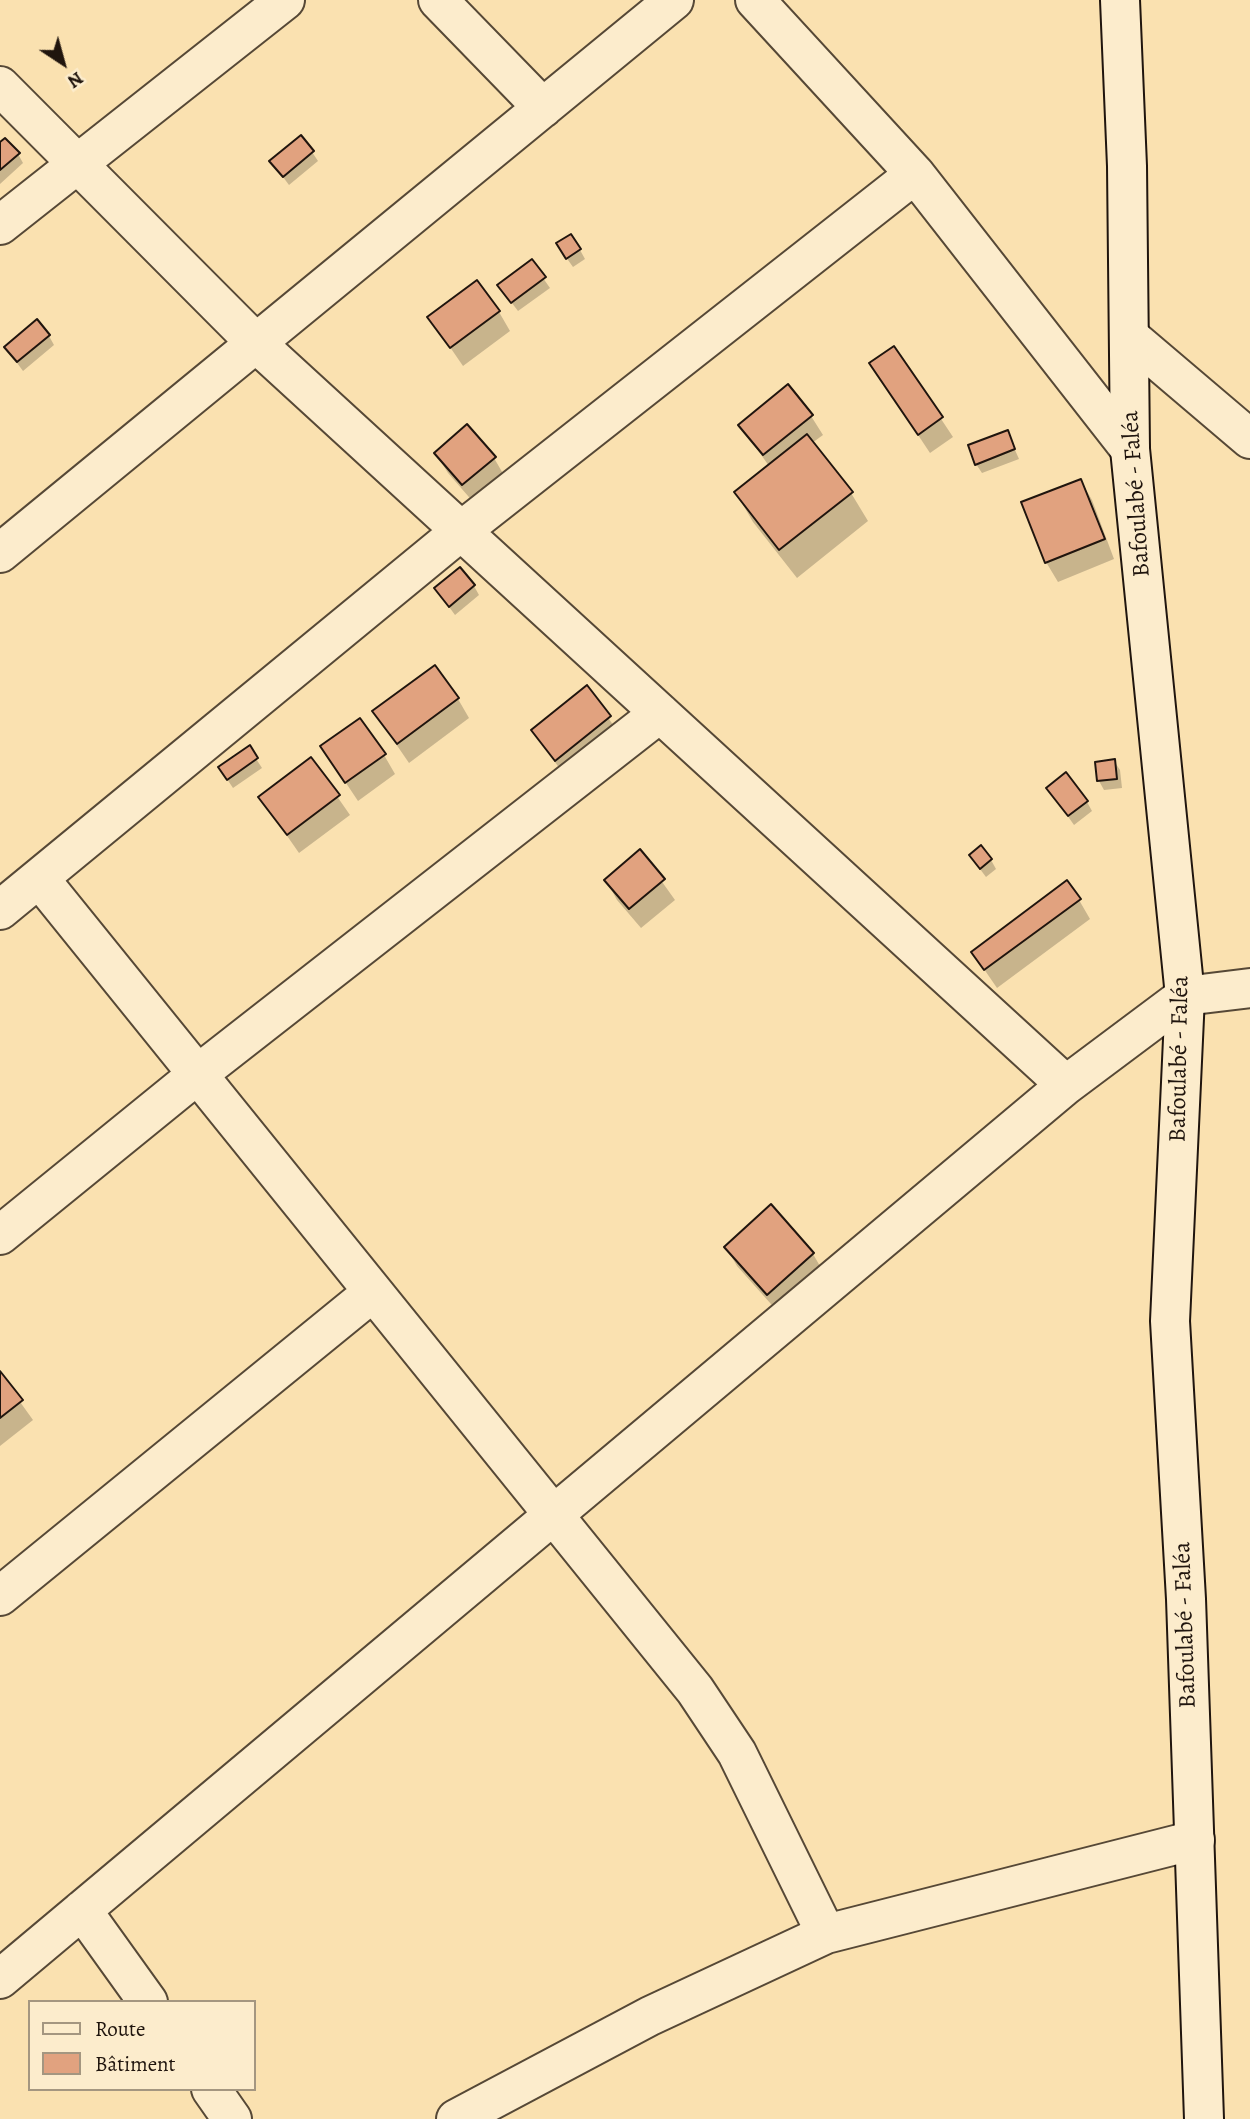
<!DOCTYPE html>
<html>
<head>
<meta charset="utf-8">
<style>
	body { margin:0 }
	#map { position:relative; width:1250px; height:2119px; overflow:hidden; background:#fae1b0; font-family:Alegreya,serif }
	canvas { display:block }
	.legend { position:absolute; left:28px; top:2000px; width:228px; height:91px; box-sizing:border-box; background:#fceccc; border:2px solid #a49680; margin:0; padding:9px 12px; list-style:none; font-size:21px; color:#20150e }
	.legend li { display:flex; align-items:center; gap:14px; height:35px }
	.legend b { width:35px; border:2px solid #a49680 }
	.north { position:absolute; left:28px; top:28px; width:70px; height:70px; -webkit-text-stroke:5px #fceccc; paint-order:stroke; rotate:144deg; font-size:19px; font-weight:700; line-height:28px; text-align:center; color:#20150e }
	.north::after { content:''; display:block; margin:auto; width:24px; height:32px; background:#20150e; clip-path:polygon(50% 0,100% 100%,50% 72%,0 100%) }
</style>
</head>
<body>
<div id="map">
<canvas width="1250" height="2119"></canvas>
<ul class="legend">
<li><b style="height:9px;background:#fceccc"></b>Route</li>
<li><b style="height:19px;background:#e1a27f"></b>Bâtiment</li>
</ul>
<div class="north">N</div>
</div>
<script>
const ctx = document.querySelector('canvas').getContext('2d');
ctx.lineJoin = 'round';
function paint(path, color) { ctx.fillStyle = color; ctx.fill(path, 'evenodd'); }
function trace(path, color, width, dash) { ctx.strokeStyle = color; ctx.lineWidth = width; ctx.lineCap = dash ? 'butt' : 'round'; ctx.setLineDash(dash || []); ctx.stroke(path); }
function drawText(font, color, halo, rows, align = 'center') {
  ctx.font = font + ' Alegreya,serif'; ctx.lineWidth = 5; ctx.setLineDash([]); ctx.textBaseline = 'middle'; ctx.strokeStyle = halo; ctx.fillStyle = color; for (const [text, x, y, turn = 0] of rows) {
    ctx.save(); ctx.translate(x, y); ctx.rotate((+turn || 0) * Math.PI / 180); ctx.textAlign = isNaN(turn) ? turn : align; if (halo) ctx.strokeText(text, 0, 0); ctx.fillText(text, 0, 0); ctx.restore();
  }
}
paint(new Path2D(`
	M 0,145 L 18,154 L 23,163 L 0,184 Z
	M 312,152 L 318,161 L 289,185 L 271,161 Z
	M 580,250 L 585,259 L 573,267 L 563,253 Z
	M 531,261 L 550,288 L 518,311 L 505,294 Z
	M 499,312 L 510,331 L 463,366 L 430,318 Z
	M 49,336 L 54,345 L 23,371 L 6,348 Z
	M 894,348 L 953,437 L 930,453 L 871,364 Z
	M 811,416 L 823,435 L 812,443 L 851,493 L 868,521 L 797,578 L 753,522 L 736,493 L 769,466 L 740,425 Z
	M 1007,432 L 1019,459 L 982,473 L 976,464 Z
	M 436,454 L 494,458 L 505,477 L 475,504 L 448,473 Z
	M 1081,481 L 1092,500 L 1114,559 L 1058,582 L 1046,562 Z
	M 474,586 L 479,595 L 455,615 L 436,589 Z
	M 587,688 L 621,736 L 567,779 L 533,731 Z
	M 458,699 L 469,718 L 409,763 L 374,712 Z
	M 322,747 L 384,755 L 395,774 L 358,801 Z
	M 249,748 L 262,768 L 233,788 L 225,776 Z
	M 311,759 L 350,815 L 299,853 L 260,797 Z
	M 1114,761 L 1120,770 L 1122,788 L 1104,790 L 1099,781 Z
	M 1048,788 L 1087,802 L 1092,811 L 1074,825 Z
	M 640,851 L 675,900 L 641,928 L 617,900 L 606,880 Z
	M 991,860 L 996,869 L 986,877 L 977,865 Z
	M 1079,900 L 1090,919 L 997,988 L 973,953 Z
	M 726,1247 L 813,1254 L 824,1273 L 779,1313 L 737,1266 Z
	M 0,1374 L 33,1420 L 0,1446 Z`), '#0003');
const building = new Path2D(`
	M 301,135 L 314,151 L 283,177 L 269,161 Z
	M 5,138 L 20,153 L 0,170 L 0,142 Z
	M 571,234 L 581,249 L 566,259 L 556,243 Z
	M 532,259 L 546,277 L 511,303 L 497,285 Z
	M 477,280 L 500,311 L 450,348 L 427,317 Z
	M 37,319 L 50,335 L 17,362 L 4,347 Z
	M 894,346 L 943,417 L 918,435 L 869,363 Z
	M 788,384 L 813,415 L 763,455 L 738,425 Z
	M 467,424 L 496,457 L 462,485 L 434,453 Z
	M 1008,430 L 1015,449 L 975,465 L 968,445 Z
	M 807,434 L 853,492 L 779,550 L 734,492 Z
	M 1081,479 L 1105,539 L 1045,563 L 1021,502 Z
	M 460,567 L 475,585 L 449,607 L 434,588 Z
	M 435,665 L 459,698 L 397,744 L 372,711 Z
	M 587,685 L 611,716 L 555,761 L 531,730 Z
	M 360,718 L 386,754 L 345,783 L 320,746 Z
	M 250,745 L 258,758 L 227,780 L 218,767 Z
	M 311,757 L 340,795 L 287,835 L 258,797 Z
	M 1115,759 L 1117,779 L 1097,781 L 1095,762 Z
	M 1066,772 L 1088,801 L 1068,816 L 1046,788 Z
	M 981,845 L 992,859 L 980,869 L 969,855 Z
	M 640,849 L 665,879 L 629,909 L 604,880 Z
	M 1067,880 L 1081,899 L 984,970 L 971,952 Z
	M 771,1204 L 814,1253 L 767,1295 L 724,1247 Z
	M 0,1371 L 23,1400 L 0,1418 Z`);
paint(building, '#e1a27f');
trace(building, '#20150e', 2);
const minor = new Path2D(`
	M 438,0 L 543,108
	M 755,0 L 915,174 L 1130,449
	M 0,86 L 256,343 L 1066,1085
	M 0,225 L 285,0
	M 1130,337 L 1250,439
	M 0,553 L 674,0
	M 39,878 L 695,1690 L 737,1753 L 826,1934
	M 0,910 L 461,531 L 915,174
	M 0,1235 L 198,1074 L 660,713
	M 0,1596 L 373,1292
	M 82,1910 L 148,2002
	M 0,1979 L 1066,1085 L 1185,996 L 1250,988
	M 211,2089 L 232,2119
	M 456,2119 L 650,2016 L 826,1934 L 1195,1840`);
const secondary = new Path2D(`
	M 1120,0 L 1127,166 L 1130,449 L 1185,996 L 1170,1321 L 1186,1599 L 1204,2119`);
trace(minor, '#564836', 42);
trace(secondary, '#20150e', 42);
trace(minor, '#fceccc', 38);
trace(secondary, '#fceccc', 38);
drawText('24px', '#20150e', '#fceccc', [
	["Bafoulabé - Faléa",1137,494,-94],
	["Bafoulabé - Faléa",1180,1059,-89],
	["Bafoulabé - Faléa",1186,1625,-92]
]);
</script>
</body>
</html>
